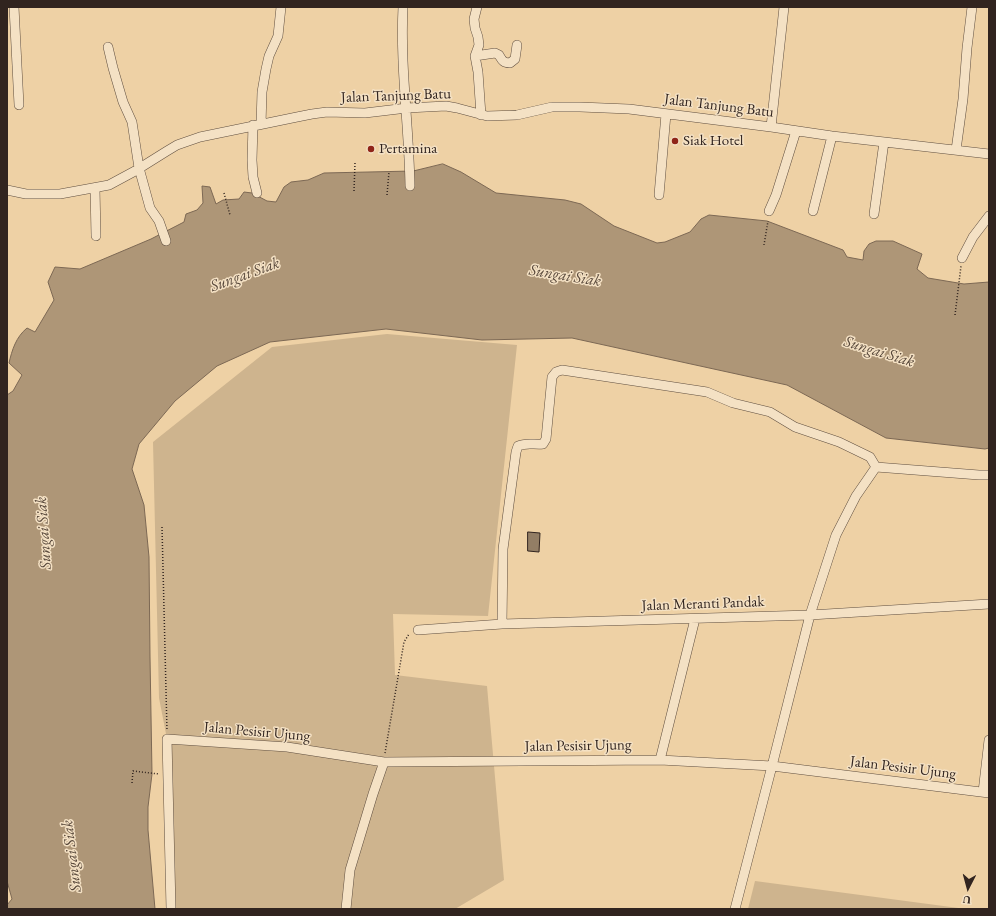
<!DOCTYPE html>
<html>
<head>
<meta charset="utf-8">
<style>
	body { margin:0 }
	#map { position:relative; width:996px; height:916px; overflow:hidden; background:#eed1a5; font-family:"EB Garamond",serif }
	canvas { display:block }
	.frame { position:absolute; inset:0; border:8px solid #31241f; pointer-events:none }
	.north { position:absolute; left:948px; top:868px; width:40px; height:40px; -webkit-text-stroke:3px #f4e1c4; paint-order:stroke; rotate:186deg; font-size:11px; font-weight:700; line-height:16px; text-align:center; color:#31241f }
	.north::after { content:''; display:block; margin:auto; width:14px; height:18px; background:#31241f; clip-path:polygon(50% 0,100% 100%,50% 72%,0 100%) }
</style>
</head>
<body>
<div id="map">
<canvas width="996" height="916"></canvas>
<div class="frame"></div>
<div class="north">U</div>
</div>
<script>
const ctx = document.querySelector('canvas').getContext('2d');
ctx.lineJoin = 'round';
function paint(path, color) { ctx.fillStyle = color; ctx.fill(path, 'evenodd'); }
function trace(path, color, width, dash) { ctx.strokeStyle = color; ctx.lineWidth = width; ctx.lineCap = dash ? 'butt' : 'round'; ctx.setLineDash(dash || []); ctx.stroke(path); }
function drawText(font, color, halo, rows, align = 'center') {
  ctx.font = font + ' "EB Garamond",serif'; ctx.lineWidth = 3; ctx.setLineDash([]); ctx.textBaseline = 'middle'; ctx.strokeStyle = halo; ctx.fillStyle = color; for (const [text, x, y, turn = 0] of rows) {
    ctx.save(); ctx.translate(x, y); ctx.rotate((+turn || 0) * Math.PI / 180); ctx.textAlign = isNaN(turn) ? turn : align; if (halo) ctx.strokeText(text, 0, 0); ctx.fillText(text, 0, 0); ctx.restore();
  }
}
paint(new Path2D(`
	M 387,334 L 517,345 L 488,616 L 393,614 L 395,675 L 487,686 L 504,880 L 455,909 L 171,909 L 167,739 L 159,698 L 153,442 L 272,347 Z
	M 755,881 L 966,909 L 748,909 Z`), '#ceb48e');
const water = new Path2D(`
	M 443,164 L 461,172 L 496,193 L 565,200 L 581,204 L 614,226 L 657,243 L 665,242 L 690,232 L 701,219 L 709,215 L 767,221 L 843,250 L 847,257 L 863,260 L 864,251 L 869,244 L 876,241 L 893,241 L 922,254 L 917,269 L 928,278 L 964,284 L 989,282 L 989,448 L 985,449 L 886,438 L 787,385 L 572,338 L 482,340 L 386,329 L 270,342 L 217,366 L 175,401 L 139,444 L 132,469 L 144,505 L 149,557 L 150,657 L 152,774 L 148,807 L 148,830 L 155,909 L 7,909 L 7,905 L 12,899 L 7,881 L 7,395 L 13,391 L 22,375 L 9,363 C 12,350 16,337 27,328 L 35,332 L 54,300 L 48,282 L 55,267 L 80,269 L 151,239 L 184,222 L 186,214 L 197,210 L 203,203 L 202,186 L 210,187 L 216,204 L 223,200 L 239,199 L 244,192 L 252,193 L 267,201 L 276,202 L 284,187 L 291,182 L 308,180 L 324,173 L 413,171 Z`);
paint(water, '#ae9677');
trace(water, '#7c6854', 1);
const building = new Path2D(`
	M 528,532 L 540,533 L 539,552 L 528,551 Z`);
paint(building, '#937e65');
trace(building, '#31241f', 1);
const minor = new Path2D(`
	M 14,7 L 19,105
	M 403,7 C 400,67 409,126 410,186
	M 477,7 L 474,19 L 475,28 L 478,37 L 479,45 L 475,56 L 478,72 L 481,115
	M 108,47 L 113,68 L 123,102 L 132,122 L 139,168 L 150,208 L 159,221 L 166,241
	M 475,56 L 495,53 L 499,55 C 502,60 503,63 510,63 L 515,59 L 517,45
	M 261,124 L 262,92 L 266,69 L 269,56 L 278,36 L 281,7
	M 253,125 L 252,160 L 253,177 L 257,193
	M 771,127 L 784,7
	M 956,150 L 963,99 L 967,48 L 972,7
	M 95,188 L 96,236
	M 7,190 L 26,194 L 60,194 L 109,185 L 135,171 L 167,151 L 177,145 L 200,137 L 297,117 L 312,114 L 327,112 L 365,113 L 407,108 L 446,106 L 457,108 L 487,116 L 517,115 L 552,107 L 580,107 L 629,109 L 771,127 L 832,136 L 989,154
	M 659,195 L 666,114
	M 769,211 L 776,195 L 796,131
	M 813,211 L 832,136
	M 874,214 L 884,142
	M 962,258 L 973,237 L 989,216
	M 876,467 L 979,475 L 989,475
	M 502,624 L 503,549 L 516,452 L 518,446 C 526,442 535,445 543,444 L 546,439 L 552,377 L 556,372 L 562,370 L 707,392 L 733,403 L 770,412 L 795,427 L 839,442 L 870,457 L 876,467
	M 418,630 L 502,624 L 810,615 L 989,604
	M 660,760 L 695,619
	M 983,792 L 989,740
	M 171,909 L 167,739 L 287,747 L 384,762 L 660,760 L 772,766 L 989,793
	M 346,909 L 350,870 L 373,794 L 384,762
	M 735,909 L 772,766 L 810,615 L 836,535 L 856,496 L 876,467`);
trace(minor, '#604f40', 10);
trace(new Path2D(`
	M 354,191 L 355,163
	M 224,193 L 230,215
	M 387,195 L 389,172
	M 764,245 L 768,221
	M 955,315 L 961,266
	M 162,527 L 167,731
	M 385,753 L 404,642 L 409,634
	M 132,783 L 133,771 L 159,774`), '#31241f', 1.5, [1, 2]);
trace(minor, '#f4e1c4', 9);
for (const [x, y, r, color] of [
	[675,141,4,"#8f2418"],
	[371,149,4,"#8f2418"]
]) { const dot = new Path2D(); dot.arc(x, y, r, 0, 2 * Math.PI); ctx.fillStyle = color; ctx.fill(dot); trace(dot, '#f4e1c4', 1.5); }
drawText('15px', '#31241f', '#f4e1c4', [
	["Jalan Tanjung Batu",396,96,-2],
	["Jalan Tanjung Batu",719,106,7],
	["Jalan Meranti Pandak",703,604,-2],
	["Jalan Pesisir Ujung",257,732,5],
	["Jalan Pesisir Ujung",578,746,-1],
	["Jalan Pesisir Ujung",903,768,7]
]);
drawText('15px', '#31241f', '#f4e1c4', [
	["Siak Hotel",683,141],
	["Pertamina",379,149]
], 'left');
drawText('italic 16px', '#564639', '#f4e1c4', [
	["Sungai Siak",245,275,-20],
	["Sungai Siak",565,276,9],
	["Sungai Siak",879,352,17],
	["Sungai Siak",44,533,-94],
	["Sungai Siak",72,856,-97]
]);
</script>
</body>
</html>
